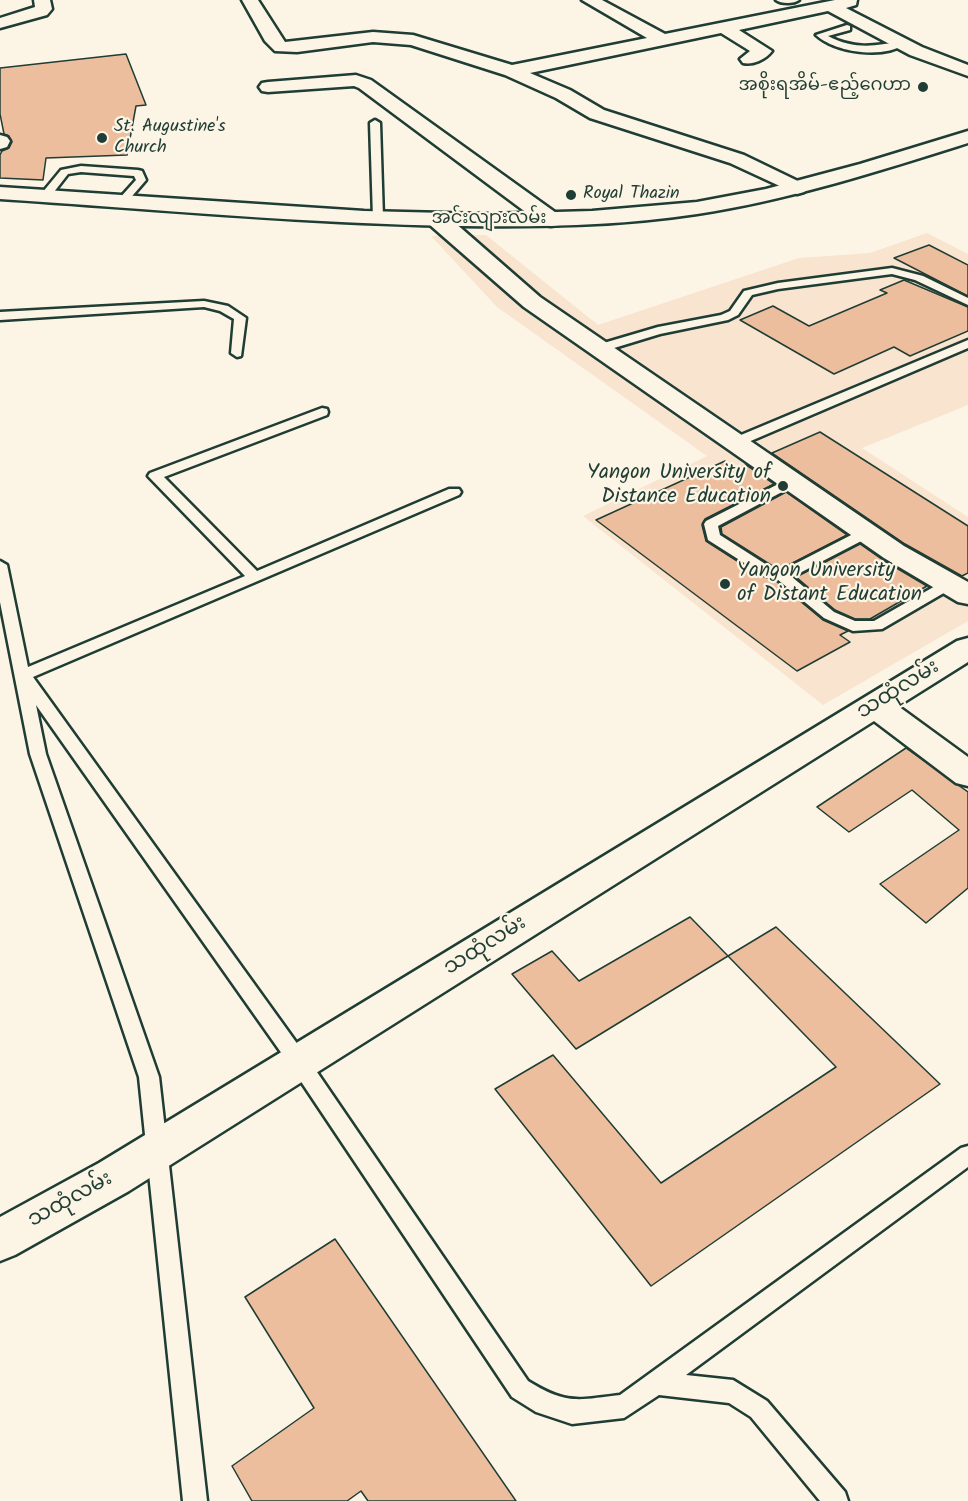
<!DOCTYPE html>
<html>
<head>
<meta charset="utf-8">
<style>
	body { margin:0 }
	canvas { display:block; background:#fcf5e5 }
</style>
</head>
<body>
<canvas width="968" height="1501"></canvas>
<script>
const ctx = document.querySelector('canvas').getContext('2d');
ctx.lineJoin = 'round';
function paint(path, color) { ctx.fillStyle = color; ctx.fill(path, 'evenodd'); }
function trace(path, color, width, dash) { ctx.strokeStyle = color; ctx.lineWidth = width; ctx.lineCap = dash ? 'butt' : 'round'; ctx.setLineDash(dash || []); ctx.stroke(path); }
function drawText(font, color, halo, rows, align = 'center') {
  ctx.font = font + ' Kalam,"Noto Sans Myanmar",sans-serif'; ctx.lineWidth = 4.5; ctx.setLineDash([]); ctx.textBaseline = 'middle'; ctx.strokeStyle = halo; ctx.fillStyle = color; for (const [text, x, y, turn = 0] of rows) {
    ctx.save(); ctx.translate(x, y); ctx.rotate((+turn || 0) * Math.PI / 180); ctx.textAlign = isNaN(turn) ? turn : align; if (halo) ctx.strokeText(text, 0, 0); ctx.fillText(text, 0, 0); ctx.restore();
  }
}
paint(new Path2D(`
	M 927,233 L 968,254 L 968,405 L 862,448 L 968,517 L 968,621 L 823,705 L 583,516 L 707,456 L 497,307 L 431,236 L 486,235 L 598,325 L 799,258 L 870,253 Z`), '#f8e4cf');
const building = new Path2D(`
	M 126,54 L 146,105 L 136,106 L 127,155 L 46,158 L 43,180 L 0,178 L 0,155 L 2,151 L 9,148 L 12,142 L 9,136 L 4,134 L 0,114 L 0,68 Z
	M 929,245 L 968,265 L 968,296 L 894,258 Z
	M 904,280 L 968,307 L 968,331 L 910,356 L 894,347 L 834,374 L 740,320 L 773,306 L 809,326 L 887,293 L 880,290 Z
	M 820,432 L 968,526 L 968,573 L 962,576 L 905,544 L 772,453 Z
	M 725,461 L 737,469 L 746,465 L 774,484 L 705,519 L 702,525 L 706,541 L 759,575 L 776,581 L 823,620 L 848,631 L 840,635 L 850,642 L 797,671 L 596,520 Z
	M 786,492 L 847,535 L 781,569 L 771,565 L 722,534 L 721,527 Z
	M 860,544 L 883,560 L 927,586 L 870,619 L 855,619 L 835,610 L 796,577 Z
	M 906,748 L 968,792 L 968,888 L 926,923 L 880,884 L 959,830 L 912,790 L 849,832 L 817,807 Z
	M 690,917 L 728,956 L 576,1049 L 512,974 L 552,951 L 579,981 Z
	M 776,927 L 940,1084 L 651,1286 L 495,1089 L 553,1055 L 661,1183 L 836,1067 L 728,956 Z
	M 335,1239 L 516,1501 L 368,1501 L 361,1491 L 347,1501 L 252,1501 L 232,1466 L 314,1408 L 245,1297 Z`);
paint(building, '#edbe9d');
trace(building, '#1f3d34', 1.5);
const lane = new Path2D(`
	M 776,0 L 799,0 C 794,4 781,4 776,0 Z
	M 847,25 L 850,26 L 850,30 L 828,36 C 853,49 873,47 901,41 L 905,44 C 883,59 836,53 816,35 Z
	M 375,120 L 380,123 L 383,218 L 378,221 L 373,218 L 370,123 Z
	M 81,166 L 138,170 L 142,171 L 146,180 L 127,202 L 123,203 L 118,200 L 136,180 L 134,176 L 81,172 L 68,174 L 50,197 L 42,197 L 42,193 L 61,170 Z
	M 892,268 L 923,276 L 968,298 L 968,305 L 915,280 L 892,274 L 778,289 L 752,295 L 738,315 L 728,320 L 660,334 L 601,352 L 595,348 L 597,345 L 658,327 L 721,315 L 730,311 L 744,291 L 778,283 Z
	M 204,301 L 228,306 L 246,318 L 241,356 L 237,357 L 231,353 L 234,319 L 220,311 L 204,307 L 0,320 L 0,312 Z
	M 968,340 L 968,348 L 739,446 L 729,446 L 727,443 L 729,440 Z
	M 322,408 L 327,409 L 328,412 L 327,415 L 164,477 L 257,571 L 449,489 L 459,489 L 461,492 L 459,495 L 33,677 L 306,1056 L 528,1381 C 567,1405 577,1400 620,1395 L 961,1148 L 968,1146 L 968,1167 L 686,1375 L 733,1380 L 767,1401 L 845,1492 L 848,1501 L 820,1501 L 751,1417 L 729,1403 L 659,1395 L 624,1418 L 572,1424 L 536,1412 L 512,1397 L 292,1068 L 36,705 L 46,754 L 159,1077 L 207,1501 L 183,1501 L 139,1077 L 30,754 L 0,602 L 0,561 L 7,565 L 28,667 L 245,576 L 148,476 L 150,473 Z
	M 792,477 L 799,481 L 797,484 L 718,526 L 720,535 L 770,567 L 781,571 L 861,530 L 871,530 L 873,533 L 871,536 L 792,577 L 834,612 L 855,621 L 874,621 L 944,581 L 954,581 L 956,584 L 954,587 L 882,629 L 853,631 L 824,618 L 777,579 L 760,573 L 708,540 L 704,524 L 706,521 Z`);
const street = new Path2D(`
	M 34,0 L 50,0 L 52,9 L 47,15 L 0,28 L 0,18 L 35,7 Z
	M 242,0 L 258,0 L 285,42 L 373,32 L 413,35 L 512,65 L 647,38 L 582,0 L 602,0 L 665,34 L 835,0 L 857,0 L 856,5 L 846,8 L 922,47 L 968,65 L 968,76 L 910,55 L 828,11 L 739,30 L 772,51 C 765,60 753,65 743,63 L 740,59 L 750,51 L 721,33 L 530,73 L 570,90 L 604,110 L 744,155 L 804,184 L 807,188 L 804,192 L 797,194 L 730,163 L 590,118 L 556,98 L 505,75 L 411,45 L 373,42 L 297,52 L 275,51 L 265,41 Z
	M 356,75 L 371,80 L 559,215 L 562,220 L 559,225 L 551,226 L 543,225 L 359,88 L 354,86 L 268,92 L 262,91 L 259,87 L 262,83 L 268,82 Z
	M 0,135 L 7,137 L 10,141 L 7,147 L 0,149 Z
	M 438,214 L 446,215 L 540,297 L 904,546 L 968,582 L 968,604 L 958,602 L 884,558 L 524,307 L 430,225 L 427,220 L 430,215 Z
	M 968,638 L 968,662 L 898,706 L 968,757 L 968,786 L 956,783 L 874,721 L 129,1191 L 15,1255 L 0,1261 L 0,1217 L 99,1163 L 957,641 Z`);
const secondary = new Path2D(`
	M 968,131 L 968,143 C 879,171 789,200 697,214 C 619,226 540,227 462,226 C 307,224 154,209 0,199 L 0,187 L 364,211 L 486,214 L 592,211 L 697,202 L 766,189 L 860,164 Z`);
trace(lane, '#1f3d34', 5);
trace(street, '#1f3d34', 5);
trace(secondary, '#1f3d34', 5);
paint(lane, '#fcf5e5');
paint(street, '#fcf5e5');
paint(secondary, '#fcf5e5');
for (const [x, y, r, color] of [
	[923,87,6,"#1f3d34"],
	[102,138,6,"#1f3d34"],
	[571,195,6,"#1f3d34"],
	[783,486,6,"#1f3d34"],
	[725,584,6,"#1f3d34"]
]) { const dot = new Path2D(); dot.arc(x, y, r, 0, 2 * Math.PI); ctx.fillStyle = color; ctx.fill(dot); trace(dot, '#fcf5e5', 2); }
drawText('18px', '#1f3d34', '#fcf5e5', [
	["အစိုးရအိမ်-ဧည့်ဂေဟာ",911,87,"right"],
	["St. Augustine's",114,128],
	["Church",114,149],
	["Royal Thazin",583,195]
], 'left');
drawText('18px', '#1f3d34', '#fcf5e5', [
	["အင်းလျားလမ်း",489,220]
]);
drawText('21px', '#1f3d34', '#fcf5e5', [
	["Yangon University of",771,474],
	["Distance Education",771,498],
	["Yangon University",737,572,"left"],
	["of Distant Education",737,596,"left"]
], 'right');
drawText('21px', '#1f3d34', '#fcf5e5', [
	["သထုံလမ်း",899,691,-32],
	["သထုံလမ်း",486,947,-32],
	["သထုံလမ်း",71,1201,-29]
]);
</script>
</body>
</html>
